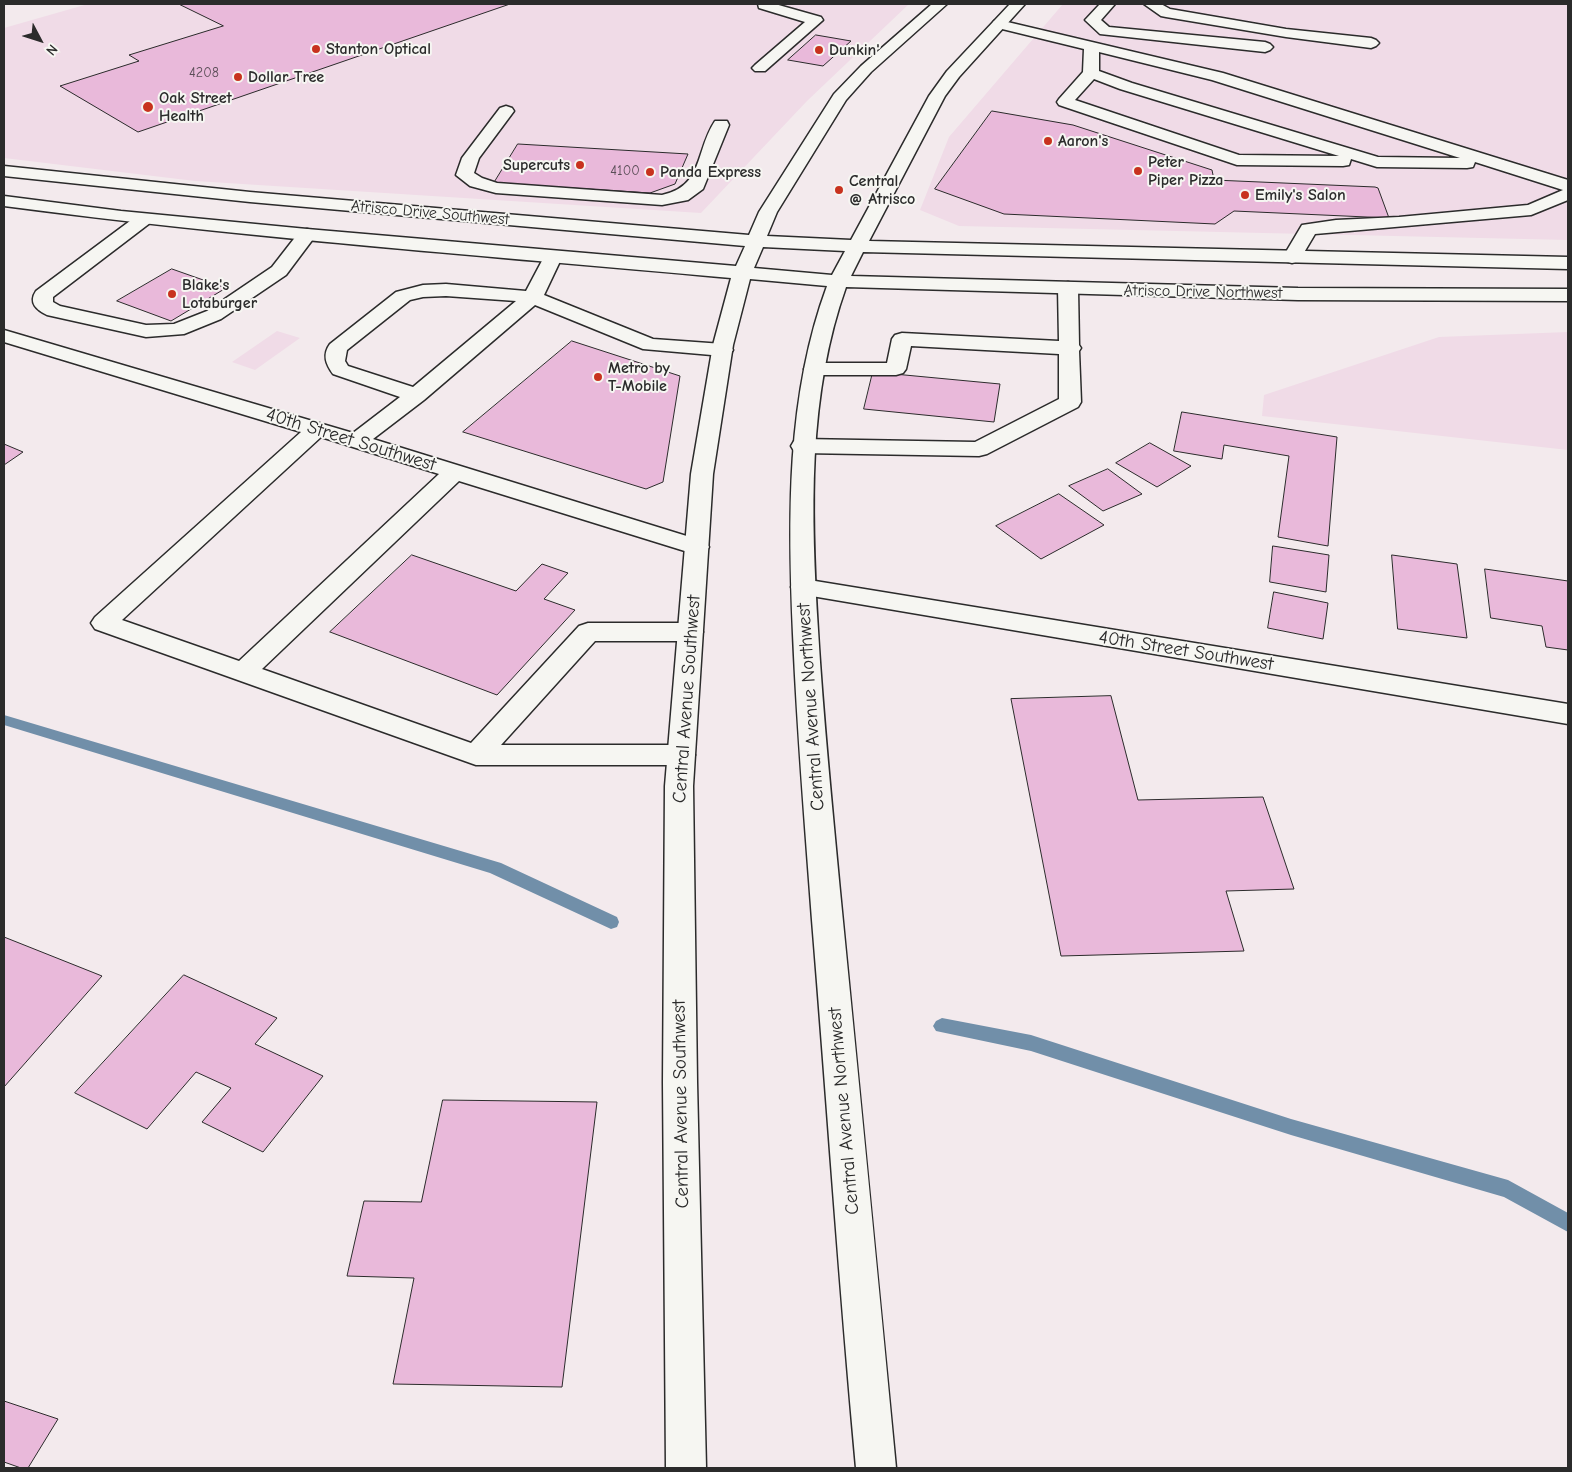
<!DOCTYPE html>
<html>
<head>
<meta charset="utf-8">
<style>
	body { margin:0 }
	#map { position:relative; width:1572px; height:1472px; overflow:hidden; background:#f3eaed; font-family:"Comic Neue",sans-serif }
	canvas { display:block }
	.frame { position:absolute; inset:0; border:5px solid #2b2b2b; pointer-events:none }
	.north { position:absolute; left:15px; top:15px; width:50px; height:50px; -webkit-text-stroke:4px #f6f6f2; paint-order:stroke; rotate:130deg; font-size:14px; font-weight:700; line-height:20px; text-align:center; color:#2b2b2b }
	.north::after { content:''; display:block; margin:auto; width:18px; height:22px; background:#2b2b2b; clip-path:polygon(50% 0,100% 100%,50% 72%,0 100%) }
</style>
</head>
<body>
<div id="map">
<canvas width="1572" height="1472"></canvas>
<div class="frame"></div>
<div class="north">N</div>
</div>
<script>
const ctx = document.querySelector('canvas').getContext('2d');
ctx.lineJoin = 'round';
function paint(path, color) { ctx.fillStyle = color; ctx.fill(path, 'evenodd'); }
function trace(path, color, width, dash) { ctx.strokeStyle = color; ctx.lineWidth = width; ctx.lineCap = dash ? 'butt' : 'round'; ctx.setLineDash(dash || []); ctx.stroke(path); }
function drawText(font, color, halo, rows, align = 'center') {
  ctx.font = font + ' "Comic Neue",sans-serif'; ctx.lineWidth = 4; ctx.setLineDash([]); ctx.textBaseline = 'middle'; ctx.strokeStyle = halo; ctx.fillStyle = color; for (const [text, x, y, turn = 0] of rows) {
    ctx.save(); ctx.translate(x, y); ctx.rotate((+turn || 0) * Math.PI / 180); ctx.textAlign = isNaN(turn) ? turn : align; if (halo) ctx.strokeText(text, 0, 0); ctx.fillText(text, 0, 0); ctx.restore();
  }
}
paint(new Path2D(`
	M 88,4 L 909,4 L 807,101 L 701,213 L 195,181 L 4,158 L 4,28 Z
	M 1063,4 L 1568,4 L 1568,240 L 959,226 L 920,210 L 949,137 Z
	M 277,331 L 300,338 L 255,370 L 232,362 Z
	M 1568,332 L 1568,450 L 1262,416 L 1264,395 L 1439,337 Z`), '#f0dbe7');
paint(new Path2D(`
	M 4,715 L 501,863 L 617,917 L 619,922 L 617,927 L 611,929 L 490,873 L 4,725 Z
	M 942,1018 L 1031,1035 L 1291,1119 L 1508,1180 L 1568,1213 L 1568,1232 L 1504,1197 L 1291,1135 L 1031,1051 L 936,1031 L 933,1026 L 936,1021 Z`), '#718fa9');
const building = new Path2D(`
	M 179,4 L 510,4 L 138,132 L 60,86 L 139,61 L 129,55 L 223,26 Z
	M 816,35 L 851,41 L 823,66 L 788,60 Z
	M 992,111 L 1073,125 L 1212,170 L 1214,180 L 1375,187 L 1378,188 L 1389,218 L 1234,211 L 1215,224 L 1004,214 L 935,189 Z
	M 518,144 L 688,154 L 675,184 L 650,193 L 494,183 Z
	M 172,269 L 226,288 L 171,321 L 117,301 Z
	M 572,341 L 680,376 L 663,482 L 646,489 L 463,432 Z
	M 873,372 L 1000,384 L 994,422 L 864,409 Z
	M 1182,412 L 1337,437 L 1328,546 L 1278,537 L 1289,456 L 1224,445 L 1222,459 L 1174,451 Z
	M 1150,443 L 1191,466 L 1157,487 L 1116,463 Z
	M 4,444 L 23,452 L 4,465 Z
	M 1108,469 L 1142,494 L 1103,511 L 1069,486 Z
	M 1059,494 L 1104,525 L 1041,559 L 996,526 Z
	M 1273,546 L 1329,555 L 1326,592 L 1270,582 Z
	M 412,555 L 516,591 L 542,564 L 568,573 L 544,599 L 575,610 L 497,695 L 330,632 Z
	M 1392,555 L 1457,564 L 1467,638 L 1398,629 Z
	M 1485,569 L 1568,581 L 1568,650 L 1546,647 L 1542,626 L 1491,618 Z
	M 1274,592 L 1328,603 L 1323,639 L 1268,628 Z
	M 1111,696 L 1138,800 L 1263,797 L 1294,889 L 1226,891 L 1244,951 L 1061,956 L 1011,699 Z
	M 4,937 L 102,976 L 4,1087 Z
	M 184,975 L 277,1018 L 255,1044 L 323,1076 L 263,1152 L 202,1122 L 231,1088 L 196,1072 L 147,1129 L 75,1093 Z
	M 443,1100 L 597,1102 L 562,1387 L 393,1384 L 414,1278 L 347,1276 L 364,1201 L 421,1202 Z
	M 4,1401 L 58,1419 L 28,1468 L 21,1468 L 4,1462 Z`);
paint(building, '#e9b9da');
trace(building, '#2b2b2b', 1);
const minor = new Path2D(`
	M 758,4 L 775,4 L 821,17 L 823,20 L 765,71 L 755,71 L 752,68 L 755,65 L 805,22 L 759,8 Z
	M 1100,4 L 1115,4 L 1101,20 L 1109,27 L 1265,42 L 1270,44 L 1273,47 L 1270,50 L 1265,52 L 1100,34 L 1085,20 Z
	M 1144,4 L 1161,4 L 1170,9 L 1286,29 L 1371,38 L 1376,40 L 1379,43 L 1376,46 L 1371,48 L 1286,37 L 1166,17 L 1161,16 Z
	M 999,20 L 1223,73 L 1568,180 L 1568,200 L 1531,215 L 1315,234 L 1299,261 L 1292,263 L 1285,261 L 1283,257 L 1302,225 L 1336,220 L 1399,217 L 1528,205 L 1563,190 L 1475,162 L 1473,167 L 1467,168 L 1377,167 L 1351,159 L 1349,165 L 1343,166 L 1237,165 L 1059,105 L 1057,102 L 1059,99 L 1083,72 L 1084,49 L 994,27 L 992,24 L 994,21 ZM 1099,52 L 1212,80 L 1460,158 L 1378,157 L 1132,83 L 1099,71 ZM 1094,79 L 1120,89 L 1339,156 L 1239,155 L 1075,100 Z
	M 506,106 L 512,108 L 514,111 L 479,158 L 474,173 L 482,178 L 497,183 L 662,195 C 704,186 695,151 715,121 L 727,121 L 729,125 L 703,189 L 688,200 L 662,205 L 496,193 L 470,186 L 456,175 L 462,158 L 500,108 Z
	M 144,214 L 150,215 L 153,219 L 150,223 L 53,297 L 53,302 L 60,306 L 146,325 L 174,324 L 207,311 L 272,267 L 300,231 L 307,229 L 314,231 L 316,235 L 286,275 L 221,319 L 184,334 L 146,337 L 47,315 C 37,310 28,303 36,291 L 138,215 Z
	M 553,251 L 560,253 L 562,257 L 544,295 L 653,339 L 723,344 L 730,346 L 733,350 L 730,354 L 723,356 L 643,349 L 535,305 L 424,400 L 373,439 L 706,542 L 709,547 L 706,552 L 697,555 L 688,552 L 459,481 L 262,669 L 471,743 L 579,626 L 588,623 L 690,623 L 699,626 L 703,632 L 699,638 L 690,641 L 595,641 L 501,745 L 681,745 L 691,748 L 695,755 L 691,762 L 681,765 L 476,765 L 95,629 L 91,623 L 95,617 L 301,432 L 4,342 L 4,330 L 353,433 L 400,397 L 333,374 C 326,364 322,355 330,344 L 396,292 L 423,285 L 446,284 L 526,291 L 544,257 L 546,253 ZM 446,296 L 516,301 L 413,387 L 348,366 L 345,361 L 347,350 L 410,300 L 423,297 ZM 321,437 L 439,474 L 239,661 L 122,620 Z
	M 1068,282 L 1075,284 L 1078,288 L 1079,345 L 1081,348 L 1079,351 L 1081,402 L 1078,407 L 987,454 L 979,456 L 802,453 L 794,451 L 791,446 L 794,441 L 802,439 L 975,442 L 1059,399 L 1059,354 L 911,346 L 906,369 L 903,373 L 896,375 L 814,375 L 807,373 L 804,369 L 807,365 L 814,363 L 887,363 L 892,339 L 895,335 L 902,333 L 1059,341 L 1058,288 L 1061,284 Z
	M 803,579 L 1568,704 L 1568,724 L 794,593 L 791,587 L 794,581 Z`);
const major = new Path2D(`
	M 932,4 L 947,4 L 871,72 L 846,100 L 777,212 L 767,236 L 851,240 L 929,96 L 947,71 L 1010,4 L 1025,4 L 959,77 L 945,96 L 869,241 L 1568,257 L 1568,269 L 863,252 L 851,276 L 1298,288 L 1568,289 L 1568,301 L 1298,300 L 846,287 C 807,396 811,516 818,630 C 823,717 832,804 840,891 C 859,1084 878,1276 896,1468 L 856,1468 C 839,1286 827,1103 812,920 C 805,825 797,730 793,634 C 788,518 786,397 827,286 L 750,279 L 733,345 L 713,474 L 693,786 L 697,1082 L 706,1468 L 666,1468 L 663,1082 L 665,786 L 691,474 L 713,345 L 731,278 C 489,256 246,238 4,206 L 4,196 L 121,211 L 307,229 L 736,266 L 745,246 L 250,202 L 4,176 L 4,166 L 250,192 L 749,235 L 759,212 L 834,94 L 861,66 ZM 763,247 L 845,251 L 832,275 L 754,268 Z`);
trace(minor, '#2b2b2b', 3);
trace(major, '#2b2b2b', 3);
paint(minor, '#f6f6f2');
paint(major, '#f6f6f2');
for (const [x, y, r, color] of [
	[316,49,5,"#c8321e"],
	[819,50,5,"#c8321e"],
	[238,77,5,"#c8321e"],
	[148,107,6,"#c8321e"],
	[1048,141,5,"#c8321e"],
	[580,165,5,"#c8321e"],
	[1138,171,5,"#c8321e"],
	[650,172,5,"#c8321e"],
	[839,190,5,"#c8321e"],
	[1245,195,5,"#c8321e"],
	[172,294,5,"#c8321e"],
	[598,377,5,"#c8321e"]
]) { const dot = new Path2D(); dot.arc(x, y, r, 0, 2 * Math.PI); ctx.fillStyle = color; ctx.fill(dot); trace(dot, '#f6f6f2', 2); }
drawText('14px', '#5a4e57', null, [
	["4208",204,73],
	["4100",625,171]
]);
drawText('bold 16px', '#2b2b2b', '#f6f6f2', [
	["Stanton Optical",326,49],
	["Dunkin'",829,50],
	["Dollar Tree",248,77],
	["Oak Street",159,98],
	["Health",159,116],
	["Aaron's",1058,141],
	["Peter",1148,162],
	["Piper Pizza",1148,180],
	["Supercuts",570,165,"right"],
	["Panda Express",660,172],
	["Central",849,181],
	["@ Atrisco",849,199],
	["Emily's Salon",1255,195],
	["Blake's",182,285],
	["Lotaburger",182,303],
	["Metro by",608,368],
	["T-Mobile",608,386]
], 'left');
drawText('16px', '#2b2b2b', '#f6f6f2', [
	["Atrisco Drive Southwest",430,213,5],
	["Atrisco Drive Northwest",1203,292,1]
]);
drawText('19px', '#2b2b2b', '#f6f6f2', [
	["40th Street Southwest",351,440,17],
	["40th Street Southwest",1186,651,9],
	["Central Avenue Southwest",687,699,-86],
	["Central Avenue Northwest",811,707,-94],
	["Central Avenue Southwest",681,1104,-91],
	["Central Avenue Northwest",844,1111,-95]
]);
</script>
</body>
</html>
